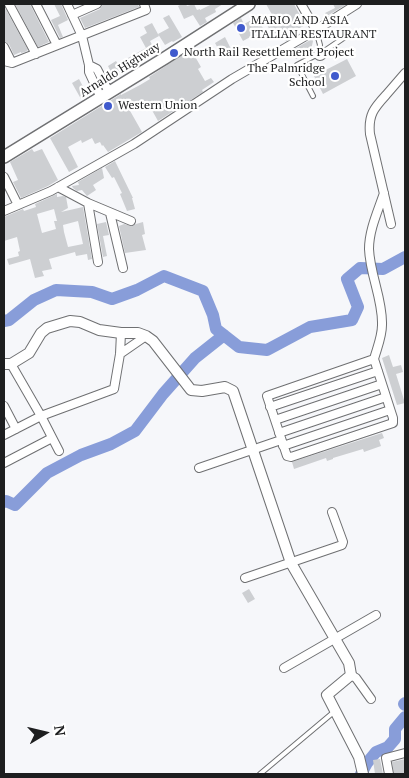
<!DOCTYPE html>
<html>
<head>
<meta charset="utf-8">
<style>
	body { margin:0 }
	#map { position:relative; width:409px; height:778px; overflow:hidden; background:#f6f7fa; font-family:"PT Serif",serif }
	canvas { display:block }
	.frame { position:absolute; inset:0; border:5px solid #1d1e1f; pointer-events:none }
	.north { position:absolute; left:20px; top:708px; width:50px; height:50px; -webkit-text-stroke:4px #fff; paint-order:stroke; rotate:81deg; font-size:14px; font-weight:700; line-height:20px; text-align:center; color:#1d1e1f }
	.north::after { content:''; display:block; margin:auto; width:18px; height:22px; background:#1d1e1f; clip-path:polygon(50% 0,100% 100%,50% 72%,0 100%) }
</style>
</head>
<body>
<div id="map">
<canvas width="409" height="778"></canvas>
<div class="frame"></div>
<div class="north">N</div>
</div>
<script>
const ctx = document.querySelector('canvas').getContext('2d');
ctx.lineJoin = 'round';
function trace(path, color, width, dash) { ctx.strokeStyle = color; ctx.lineWidth = width; ctx.lineCap = dash ? 'butt' : 'round'; ctx.setLineDash(dash || []); ctx.stroke(path); }
function paint(path, color) { ctx.fillStyle = color; ctx.fill(path, 'evenodd'); }
function drawText(font, color, halo, rows, align = 'center') {
  ctx.font = font + ' "PT Serif",serif'; ctx.lineWidth = 4.5; ctx.setLineDash([]); ctx.textBaseline = 'middle'; ctx.strokeStyle = halo; ctx.fillStyle = color; for (const [text, x, y, turn = 0] of rows) {
    ctx.save(); ctx.translate(x, y); ctx.rotate((+turn || 0) * Math.PI / 180); ctx.textAlign = isNaN(turn) ? turn : align; if (halo) ctx.strokeText(text, 0, 0); ctx.fillText(text, 0, 0); ctx.restore();
  }
}
trace(new Path2D(`
	M 4,321 L 9,320 L 34,300 L 56,290 L 92,292 L 112,299 L 137,290 L 164,276 L 203,291 L 213,315 L 216,329 L 239,347 L 267,350 L 310,327 L 352,320 L 358,307 L 347,279 L 360,268 L 383,269 L 405,257
	M 4,502 L 6,501 L 15,505 L 47,473 L 81,455 L 111,444 L 135,431 L 163,394 L 195,358 L 224,335
	M 405,703 L 404,704 L 405,705
	M 361,774 L 367,763 L 376,752 L 388,747 L 395,739 L 395,729 L 405,717`), '#889dd9', 12);
paint(new Path2D(`
	M 15,4 L 30,4 L 49,42 L 38,47 Z
	M 54,4 L 61,4 L 68,20 L 58,25 L 63,37 L 60,38 L 51,20 L 60,16 Z
	M 103,4 L 138,4 L 139,7 L 85,28 L 80,18 L 100,9 Z
	M 182,4 L 186,4 L 187,6 L 194,4 L 197,10 L 200,9 L 200,10 L 212,4 L 223,4 L 215,9 L 216,12 L 205,18 L 207,22 L 200,26 L 193,15 L 184,19 L 178,6 Z
	M 266,4 L 294,4 L 305,25 L 295,31 L 297,35 L 286,41 L 282,33 L 274,37 L 267,25 L 275,20 Z
	M 333,4 L 347,4 L 327,16 L 325,13 L 335,8 Z
	M 4,6 L 28,50 L 25,52 L 21,53 L 21,52 L 14,55 L 9,44 L 4,41 Z
	M 169,15 L 182,37 L 173,42 L 172,41 L 165,45 L 158,34 L 169,28 L 163,18 Z
	M 257,17 L 265,32 L 255,37 L 254,35 L 243,41 L 233,23 L 241,18 L 244,24 Z
	M 152,23 L 159,36 L 150,41 L 156,52 L 132,65 L 128,58 L 146,48 L 140,37 L 147,33 L 144,27 Z
	M 225,37 L 231,49 L 221,54 L 215,43 Z
	M 312,39 L 313,41 L 311,50 L 296,59 L 291,51 Z
	M 187,52 L 189,55 L 193,53 L 201,67 L 198,69 L 205,81 L 211,78 L 214,82 L 202,90 L 203,92 L 158,121 L 148,103 L 145,105 L 143,102 L 129,109 L 142,132 L 108,152 L 103,145 L 102,146 L 100,142 L 95,144 L 92,138 L 82,143 L 81,140 L 68,147 L 78,167 L 69,172 L 50,138 L 121,94 L 121,95 L 140,85 L 150,79 L 149,77 Z
	M 347,59 L 356,76 L 323,94 L 314,76 Z
	M 116,61 L 123,73 L 114,78 L 108,66 Z
	M 79,79 L 88,96 L 81,99 L 72,83 Z
	M 32,149 L 34,152 L 42,149 L 58,180 L 48,186 L 21,198 L 13,182 L 18,180 L 10,162 Z
	M 115,161 L 133,198 L 132,198 L 135,209 L 127,211 L 120,194 L 122,193 L 114,177 L 112,178 L 105,167 Z
	M 102,168 L 104,178 L 93,185 L 96,190 L 87,196 L 82,190 L 77,191 L 73,188 L 72,186 L 79,185 L 78,182 Z
	M 57,194 L 57,197 L 63,196 L 66,197 L 68,208 L 61,212 L 83,207 L 92,259 L 88,260 L 87,254 L 76,256 L 75,252 L 49,259 L 52,269 L 42,271 L 44,276 L 35,278 L 30,259 L 9,265 L 7,259 L 19,256 L 18,252 L 20,251 L 17,237 L 4,241 L 4,217 L 23,209 L 24,211 L 36,207 L 35,204 ZM 54,209 L 57,221 L 54,221 L 56,229 L 42,233 L 37,214 ZM 78,221 L 83,244 L 68,247 L 64,232 L 63,225 Z
	M 106,222 L 109,235 L 103,236 L 107,256 L 103,257 L 97,224 Z
	M 143,222 L 145,234 L 142,235 L 146,250 L 125,253 L 119,226 L 124,224 L 132,226 L 136,224 Z
	M 389,355 L 393,367 L 401,365 L 403,372 L 396,374 L 405,403 L 397,405 L 382,358 Z
	M 382,433 L 384,438 L 379,440 L 381,446 L 364,452 L 363,449 L 333,458 L 333,459 L 327,461 L 326,458 L 294,469 L 292,462 Z
	M 249,589 L 255,599 L 248,603 L 242,593 Z
	M 380,759 L 383,774 L 375,774 L 373,760 Z
	M 405,759 L 405,774 L 394,774 L 392,762 Z`), '#cdcfd2');
const service = new Path2D(`
	M 316,30 L 320,45 L 319,50
	M316 54a4 4 0 1 1 8 0a4 4 0 1 1-8 0Z
	M 323,52 L 345,37
	M 313,96 L 297,65 L 316,55
	M 260,774 L 335,711`);
const minor = new Path2D(`
	M 9,4 L 36,54
	M 36,4 L 57,45
	M 67,4 L 82,36 L 89,65 L 89,72 L 101,98
	M 301,4 L 316,30
	M 72,15 L 97,4
	M 4,47 L 12,63
	M 4,61 L 12,63 L 146,10 L 144,4
	M 89,65 L 97,69 L 109,92
	M 4,177 L 18,205
	M 58,187 L 88,203 L 131,221
	M 88,203 L 98,262
	M 4,211 L 51,191 L 134,144 L 232,79 L 316,30 L 357,4
	M 110,213 L 123,268
	M 391,224 L 370,134 C 368,115 374,108 386,95 C 393,87 399,80 405,73
	M 120,354 L 146,336
	M 374,359 L 393,418 L 393,423 L 291,457 L 287,456 L 267,396 Z
	M 374,359 C 377,348 382,337 382,325 C 383,300 370,275 369,249 C 369,230 378,211 384,193
	M 11,364 L 41,416 L 59,451
	M 4,406 L 16,429
	M 270,407 L 378,371
	M 275,420 L 382,384
	M 279,433 L 386,397
	M 4,435 L 41,416 L 114,389 L 120,354 L 121,333
	M 283,446 L 390,410
	M 4,463 L 52,438
	M 199,468 L 281,440
	M 245,578 L 342,545 L 343,542 L 332,512
	M 284,668 L 376,615
	M 351,675 L 356,678 L 371,699
	M 389,774 L 386,758 L 405,753`);
const tertiary = new Path2D(`
	M 4,364 L 11,364 L 29,353 L 41,333 L 47,328 L 70,321 L 80,322 L 99,330 L 121,333 L 138,333 L 146,336 L 153,341 L 191,390 L 202,391 L 225,387 L 233,391 L 291,563 L 349,663 L 351,675 L 327,695 L 359,757 L 363,774`);
const secondary = new Path2D(`
	M 4,157 L 165,58 L 249,4`);
trace(service, '#6f7072', 6);
trace(minor, '#6f7072', 10);
trace(tertiary, '#6f7072', 12);
trace(secondary, '#6f7072', 14);
trace(service, '#fff', 4);
trace(minor, '#fff', 8);
trace(tertiary, '#fff', 10);
trace(secondary, '#fff', 11);
for (const [x, y, r, color] of [
	[241,28,5,"#405acd"],
	[174,53,5,"#405acd"],
	[335,76,5,"#405acd"],
	[108,106,5,"#405acd"]
]) { const dot = new Path2D(); dot.arc(x, y, r, 0, 2 * Math.PI); ctx.fillStyle = color; ctx.fill(dot); trace(dot, '#fff', 2); }
drawText('12px', '#1d1e1f', '#fff', [
	["MARIO AND ASIA",251,21],
	["ITALIAN RESTAURANT",251,35],
	["North Rail Resettlement Project",184,53],
	["The Palmridge",325,69,"right"],
	["School",325,83,"right"],
	["Western Union",118,106]
], 'left');
drawText('12px', '#1d1e1f', '#fff', [
	["Arnaldo Highway",120,70,-32]
]);
</script>
</body>
</html>
